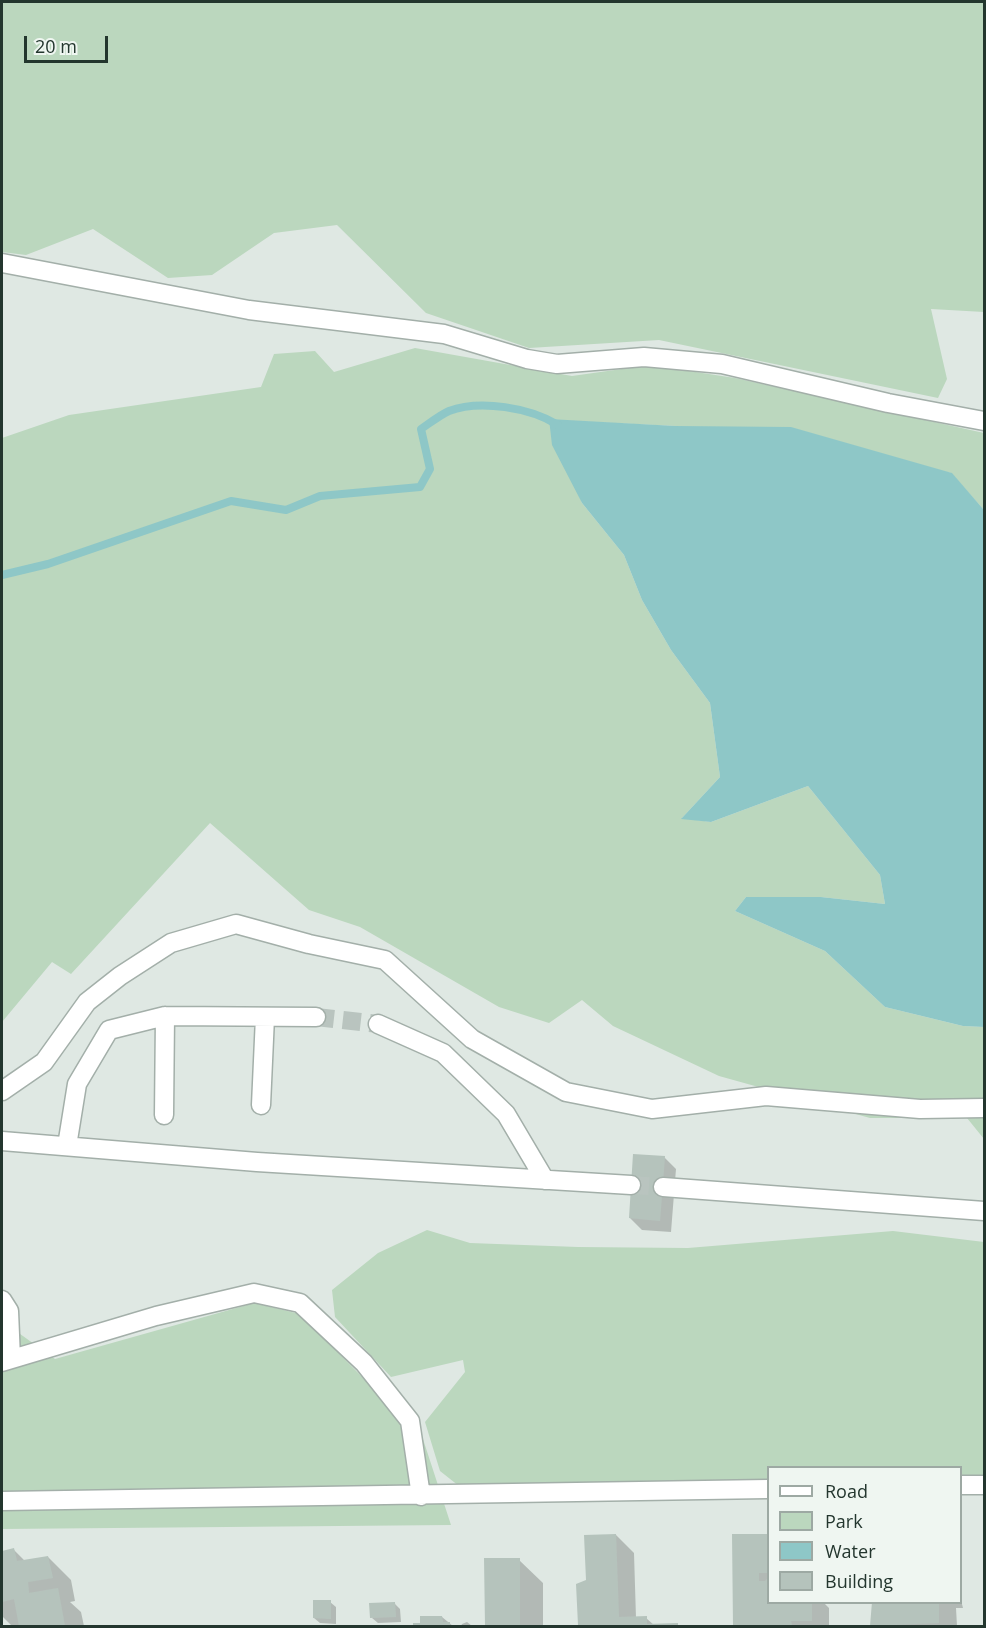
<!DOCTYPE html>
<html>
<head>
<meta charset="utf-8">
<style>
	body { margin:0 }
	#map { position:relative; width:986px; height:1628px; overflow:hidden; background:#dfe8e3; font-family:"Open Sans",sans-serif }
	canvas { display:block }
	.frame { position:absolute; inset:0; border:3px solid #23362e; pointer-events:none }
	.legend { position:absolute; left:767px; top:1466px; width:195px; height:138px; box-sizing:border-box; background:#eff6f1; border:2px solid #9da9a3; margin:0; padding:8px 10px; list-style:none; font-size:18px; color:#23362e }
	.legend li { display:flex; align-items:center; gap:12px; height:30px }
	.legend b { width:30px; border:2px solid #9da9a3 }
	.scale { position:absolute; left:24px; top:36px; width:84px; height:27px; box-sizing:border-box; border:3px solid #23362e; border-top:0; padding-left:8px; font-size:18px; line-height:21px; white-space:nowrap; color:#23362e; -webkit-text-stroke:4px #eff6f1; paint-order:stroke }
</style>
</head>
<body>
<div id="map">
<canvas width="986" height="1628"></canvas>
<div class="frame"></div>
<ul class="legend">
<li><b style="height:8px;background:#fff"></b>Road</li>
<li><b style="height:16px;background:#bbd7be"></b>Park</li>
<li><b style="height:16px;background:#8ec7c7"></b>Water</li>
<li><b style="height:16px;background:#b5c3bc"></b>Building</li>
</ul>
<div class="scale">20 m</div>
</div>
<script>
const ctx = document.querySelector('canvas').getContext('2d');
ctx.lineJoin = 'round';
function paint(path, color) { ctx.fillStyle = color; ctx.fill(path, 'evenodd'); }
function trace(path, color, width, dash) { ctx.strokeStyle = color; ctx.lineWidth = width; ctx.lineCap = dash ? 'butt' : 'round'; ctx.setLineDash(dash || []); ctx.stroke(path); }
paint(new Path2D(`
	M 2,2 L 984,2 L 984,312 L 931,309 L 947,379 L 938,398 L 659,340 L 529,348 L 426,313 L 337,225 L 274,233 L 212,275 L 168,278 L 93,229 L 26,255 L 2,252 Z
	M 415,348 L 572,376 L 650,365 L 735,378 L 984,433 L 984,510 L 951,473 L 676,426 L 549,420 L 582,503 L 624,555 L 642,600 L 671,650 L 710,703 L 720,777 L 682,818 L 711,822 L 808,786 L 880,875 L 885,904 L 821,897 L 746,897 L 735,911 L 825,951 L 885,1007 L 963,1026 L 984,1027 L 984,1139 L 967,1118 L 870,1118 L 719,1076 L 613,1026 L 582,1000 L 549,1023 L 499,1007 L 360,927 L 309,910 L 210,823 L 71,974 L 52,962 L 2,1022 L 2,438 L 69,415 L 261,387 L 274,354 L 315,351 L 334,372 Z
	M 427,1230 L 470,1243 L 578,1247 L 688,1248 L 893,1231 L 984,1242 L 984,1475 L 961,1476 L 960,1468 L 768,1468 L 768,1482 L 464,1490 L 440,1471 L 425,1422 L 465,1372 L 463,1360 L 391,1377 L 335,1317 L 332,1290 L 378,1253 Z
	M 254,1303 L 300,1314 L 375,1390 L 405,1427 L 421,1433 L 451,1525 L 2,1529 L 2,1321 L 55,1359 Z`), '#bbd7be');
paint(new Path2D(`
	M 549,419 L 676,426 L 791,427 L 952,473 L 984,510 L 984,1027 L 963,1026 L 885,1007 L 825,951 L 735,911 L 746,897 L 821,897 L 885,904 L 880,875 L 808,786 L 711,822 L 681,819 L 720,777 L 710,703 L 671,650 L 642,600 L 624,555 L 582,503 L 552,445 Z`), '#8ec7c7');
paint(new Path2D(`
	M 664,1157 L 676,1169 L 671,1232 L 642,1230 L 630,1218 Z
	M 616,1535 L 634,1553 L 636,1618 L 646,1618 L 654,1625 L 679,1626 L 582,1626 L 579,1624 L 587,1581 Z
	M 733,1536 L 768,1537 L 768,1602 L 823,1602 L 829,1608 L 829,1626 L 734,1626 Z
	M 14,1550 L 25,1561 L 48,1557 L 71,1580 L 75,1601 L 70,1602 L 81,1612 L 84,1626 L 12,1626 L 2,1616 L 2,1552 Z
	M 486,1559 L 519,1560 L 543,1583 L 543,1626 L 486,1626 Z
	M 960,1596 L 963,1608 L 956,1608 L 957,1626 L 871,1626 L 873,1602 L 960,1602 Z
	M 330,1602 L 336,1607 L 336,1624 L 320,1623 L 314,1618 Z
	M 394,1603 L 400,1609 L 401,1622 L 378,1623 L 372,1618 Z
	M 442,1617 L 453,1626 L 415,1626 L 415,1625 Z
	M 467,1622 L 472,1626 L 461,1626 L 462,1624 Z`), '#0003');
trace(new Path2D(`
	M 2,575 L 48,564 L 231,501 L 286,510 L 320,496 L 420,487 L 430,469 L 421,429 C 430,423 440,415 449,411 C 480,399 531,408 558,425`), '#8ec7c7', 8);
paint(new Path2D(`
	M 633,1154 L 665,1156 L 660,1221 L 629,1218 Z
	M 616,1534 L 619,1617 L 647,1616 L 647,1624 L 678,1623 L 678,1626 L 578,1625 L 576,1584 L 586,1580 L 584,1535 Z
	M 732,1534 L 767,1534 L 768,1573 L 759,1573 L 759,1581 L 765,1581 L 768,1578 L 768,1602 L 812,1602 L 812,1621 L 791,1621 L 792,1626 L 733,1626 Z
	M 14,1548 L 17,1561 L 48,1556 L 53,1578 L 28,1582 L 29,1593 L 58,1588 L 65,1626 L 19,1626 L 14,1599 L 2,1602 L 2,1551 Z
	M 484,1558 L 520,1558 L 520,1626 L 485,1626 Z
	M 313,1600 L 331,1600 L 331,1619 L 313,1618 Z
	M 395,1602 L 396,1617 L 370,1618 L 369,1603 Z
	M 872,1602 L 939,1602 L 939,1623 L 870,1626 Z
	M 420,1616 L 442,1616 L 443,1622 L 450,1622 L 450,1626 L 413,1626 L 413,1623 L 420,1623 Z`), '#b5c3bc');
trace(new Path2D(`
	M 316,1017 L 378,1024
	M 631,1185 L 663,1187`), '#b9c4bf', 18, [18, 9]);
const minor = new Path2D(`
	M 2,263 L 249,310 L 444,334 L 527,359 L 557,364 L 644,357 L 722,364 L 888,403 L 984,421
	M 378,1024 L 443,1053 L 506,1114 L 545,1180
	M 2,1091 L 44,1062 L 87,1002 L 120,976 L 171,943 L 236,924 L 309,944 L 385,960 L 472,1039 L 566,1092 L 652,1109 L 766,1096 L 920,1109 L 984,1108
	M 261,1105 L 265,1017
	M 164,1115 L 165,1016
	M 2,1141 L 257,1162 L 631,1185
	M 67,1146 L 77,1084 L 109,1030 L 165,1016 L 316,1017
	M 663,1187 L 984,1211
	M 2,1300 L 9,1311 L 11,1359
	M 2,1362 L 156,1316 L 254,1293 L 300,1303 L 364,1363 L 410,1421 L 421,1496
	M 960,1485 L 984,1485
	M 2,1501 L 768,1489`);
trace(minor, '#a3afa9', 21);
trace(minor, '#fff', 18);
</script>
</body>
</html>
